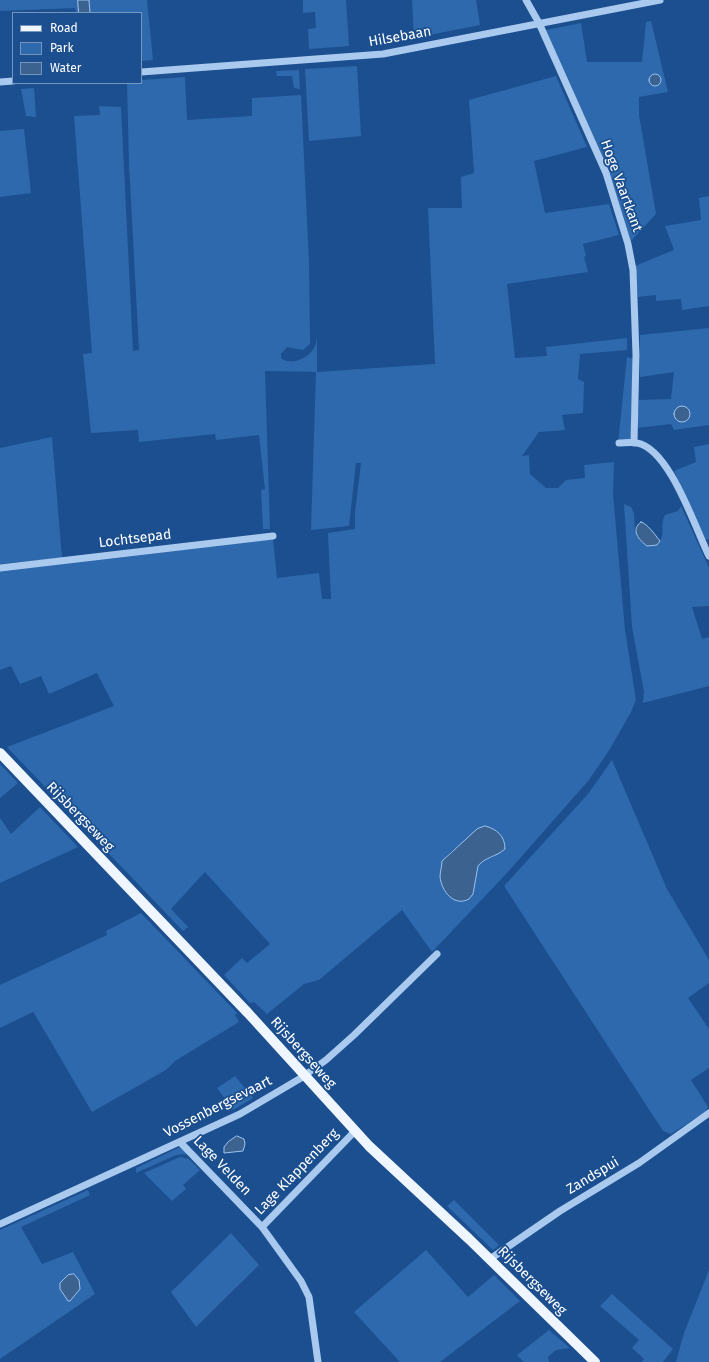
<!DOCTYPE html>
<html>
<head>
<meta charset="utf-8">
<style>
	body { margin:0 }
	#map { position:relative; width:709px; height:1362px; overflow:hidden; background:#1b4f8f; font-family:"Fira Sans",sans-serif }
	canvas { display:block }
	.legend { position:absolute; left:12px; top:12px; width:130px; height:72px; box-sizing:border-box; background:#1b4f8f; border:1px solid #7695bc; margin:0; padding:5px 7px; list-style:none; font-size:12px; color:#fff }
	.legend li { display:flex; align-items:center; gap:8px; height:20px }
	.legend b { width:20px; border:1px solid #7695bc }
</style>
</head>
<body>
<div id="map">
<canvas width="709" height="1362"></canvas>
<ul class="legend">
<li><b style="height:5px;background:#f0f6ff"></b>Road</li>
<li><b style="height:11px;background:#2e69ad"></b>Park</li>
<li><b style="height:11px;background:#3c6290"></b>Water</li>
</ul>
</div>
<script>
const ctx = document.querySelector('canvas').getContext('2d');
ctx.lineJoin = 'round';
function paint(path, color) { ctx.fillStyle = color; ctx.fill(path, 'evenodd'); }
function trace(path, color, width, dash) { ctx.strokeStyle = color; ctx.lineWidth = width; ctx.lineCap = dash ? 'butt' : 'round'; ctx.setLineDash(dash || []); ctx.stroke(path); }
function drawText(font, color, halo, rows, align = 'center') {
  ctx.font = font + ' "Fira Sans",sans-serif'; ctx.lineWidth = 3.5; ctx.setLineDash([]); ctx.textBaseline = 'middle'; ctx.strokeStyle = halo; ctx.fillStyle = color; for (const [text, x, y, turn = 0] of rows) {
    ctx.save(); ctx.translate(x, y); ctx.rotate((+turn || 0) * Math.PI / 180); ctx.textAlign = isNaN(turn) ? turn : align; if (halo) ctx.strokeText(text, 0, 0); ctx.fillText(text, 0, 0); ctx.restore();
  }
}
paint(new Path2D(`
	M 0,0 L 78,0 L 79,13 L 76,13 L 75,8 L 0,11 Z
	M 89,0 L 147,0 L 153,60 L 141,61 L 141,13 L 90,13 Z
	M 303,0 L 346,0 L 349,46 L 309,49 L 308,29 L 316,28 L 315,12 L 303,13 Z
	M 412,0 L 476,0 L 480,25 L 414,38 Z
	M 651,21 L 668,92 L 639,97 L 639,115 L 656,214 L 630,242 L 614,188 L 546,30 L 581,23 L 587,62 L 642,62 L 646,22 Z
	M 357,66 L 361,136 L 309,141 L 305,69 Z
	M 299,70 L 300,89 L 294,88 L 292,76 L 277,76 L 276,71 Z
	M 556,76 L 587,147 L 534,161 L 545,213 L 609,204 L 619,235 L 583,244 L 586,256 L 584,257 L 588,272 L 507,284 L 515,358 L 547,356 L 546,347 L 627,338 L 627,350 L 580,354 L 578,379 L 584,382 L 583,413 L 562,415 L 565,430 L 539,432 L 522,456 L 529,455 L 530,474 L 546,488 L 558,488 L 566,480 L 585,478 L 584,465 L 614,462 L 613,494 L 625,630 L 636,700 L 631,712 L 610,749 L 589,780 L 507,873 L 432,952 L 402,910 L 319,980 L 304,984 L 267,1014 L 254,1002 L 250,1003 L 224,975 L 242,958 L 247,963 L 270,944 L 205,872 L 171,909 L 188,927 L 183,931 L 7,747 L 114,706 L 97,673 L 49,694 L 41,676 L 20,684 L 11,666 L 0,670 L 0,569 L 273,539 L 277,578 L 319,573 L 322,599 L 331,599 L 328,533 L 355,529 L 355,512 L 361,463 L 356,463 L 349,526 L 311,530 L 316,372 L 265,371 L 270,529 L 263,529 L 261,490 L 265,489 L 259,435 L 216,440 L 215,434 L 139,442 L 138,430 L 91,433 L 83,354 L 92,353 L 74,116 L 100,115 L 99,106 L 121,107 L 133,351 L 139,350 L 129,164 L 127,83 L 141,83 L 141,80 L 185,77 L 187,120 L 252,116 L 252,98 L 301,95 L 309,262 L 310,337 L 310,344 L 303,350 L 287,347 L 281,354 L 281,358 C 291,367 311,357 315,346 C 317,343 316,340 317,337 L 317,372 L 435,364 L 428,208 L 462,208 L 461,177 L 474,173 L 469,100 ZM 465,842 L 494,857 L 487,859 L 478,866 L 473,894 L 445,892 C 436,867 442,854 465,842 Z
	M 34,88 L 36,117 L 26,116 L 21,89 Z
	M 24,129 L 31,193 L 0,197 L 0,131 Z
	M 709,196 L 709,306 L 682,310 L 681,299 L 656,301 L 656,295 L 638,297 L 635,266 L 674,250 L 665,226 L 701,220 L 699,198 Z
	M 709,328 L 709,425 L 674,430 L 671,424 L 637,428 L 639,400 L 671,399 L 674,372 L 640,377 L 640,335 Z
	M 627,357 L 633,359 L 631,443 L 618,443 Z
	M 52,437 L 62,558 L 0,564 L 0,448 Z
	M 709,444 L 709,539 L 705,540 L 674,471 L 696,462 L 694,447 Z
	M 624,504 L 631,507 L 634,513 L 635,531 L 657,545 C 667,534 659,525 665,515 L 678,511 L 681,506 L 709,568 L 709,606 L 692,607 L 702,639 L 709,637 L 709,686 L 643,703 L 644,692 L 632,627 Z
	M 612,760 L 667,889 L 709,960 L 709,983 L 688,998 L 709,1029 L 709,1068 L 691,1080 L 708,1107 L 705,1112 L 671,1134 L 663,1131 L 504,886 L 588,794 Z
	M 0,764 L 18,783 L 0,798 Z
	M 40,807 L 78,847 L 0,883 L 0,818 L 11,834 Z
	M 141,913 L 237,1013 L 235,1015 L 239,1022 L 175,1061 L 166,1070 L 92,1112 L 34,1013 L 33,1012 L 0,1028 L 0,985 L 107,935 L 106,931 Z
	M 235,1076 L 253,1098 L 233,1110 L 217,1088 Z
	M 180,1147 L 188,1154 L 176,1155 L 136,1173 L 136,1168 Z
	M 180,1157 L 189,1159 L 200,1170 L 183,1185 L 186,1189 L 172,1201 L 144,1173 Z
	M 88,1190 L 90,1195 L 21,1227 L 42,1264 L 73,1252 L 95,1294 L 0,1359 L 0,1230 Z
	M 454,1200 L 499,1245 L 493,1250 L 447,1206 Z
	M 231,1233 L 259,1265 L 196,1327 L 171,1292 Z
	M 426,1250 L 468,1297 L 494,1275 L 520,1301 L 440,1362 L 400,1362 L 354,1312 Z
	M 709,1270 L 709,1362 L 676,1362 L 684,1333 Z
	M 612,1294 L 673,1349 L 663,1362 L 642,1362 L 644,1359 L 632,1348 L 639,1340 L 600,1306 Z
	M 549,1330 L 570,1348 L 556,1350 L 548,1357 L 549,1362 L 524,1362 L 517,1355 Z`), '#2e69ad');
const water = new Path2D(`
	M 78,0 L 89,0 L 90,13 L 79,13 Z
	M649 80a6 6 0 1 1 12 0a6 6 0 1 1-12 0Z
	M674 414a8 8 0 1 1 16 0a8 8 0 1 1-16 0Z
	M 641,522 C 647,523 656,536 660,541 L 657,545 L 647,546 C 639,540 630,530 641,522 Z
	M 485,826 C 497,829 505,836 505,849 C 496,857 485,857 478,866 L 473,894 L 469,899 C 454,907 442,892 440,877 C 440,872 442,866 442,861 L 477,829 Z
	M 237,1136 L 244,1139 L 245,1144 L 243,1151 L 224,1153 L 224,1147 L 228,1142 Z
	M 74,1274 L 79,1280 L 80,1289 L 70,1301 L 68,1301 L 60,1289 L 60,1283 L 68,1275 Z`);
paint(water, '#3c6290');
trace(water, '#9cc4f0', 1);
trace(new Path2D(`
	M 526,0 L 539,23 L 606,173 L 628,244 L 633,270 L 636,355 L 634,443
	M 141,72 L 383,54 L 660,0
	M 0,82 L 13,81
	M 619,443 C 624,443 631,442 637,443 C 670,449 695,528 709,556
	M 0,568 L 273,536
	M 180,1142 L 262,1227 L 301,1281 L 309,1297 L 318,1362
	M 0,1224 L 240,1114 L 301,1078 L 326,1060 L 354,1035 L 437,954
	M 262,1227 L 355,1131
	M 490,1259 L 560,1211 L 639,1163 L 709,1113`), '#a9c9ee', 7);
trace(new Path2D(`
	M 0,753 L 248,1013 L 369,1146 L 469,1239 L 595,1362`), '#f0f6ff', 10);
drawText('14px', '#fff', '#1b4f8f', [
	["Hilsebaan",400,37,-10],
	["Hoge Vaartkant",621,186,70],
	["Lochtsepad",135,539,-7],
	["Rijsbergseweg",80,817,46],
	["Rijsbergseweg",303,1053,48],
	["Vossenbergsevaart",218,1107,-27],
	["Lage Velden",222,1166,46],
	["Lage Klappenberg",297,1172,-46],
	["Zandspui",593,1176,-31],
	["Rijsbergseweg",532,1281,45]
]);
</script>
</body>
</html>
